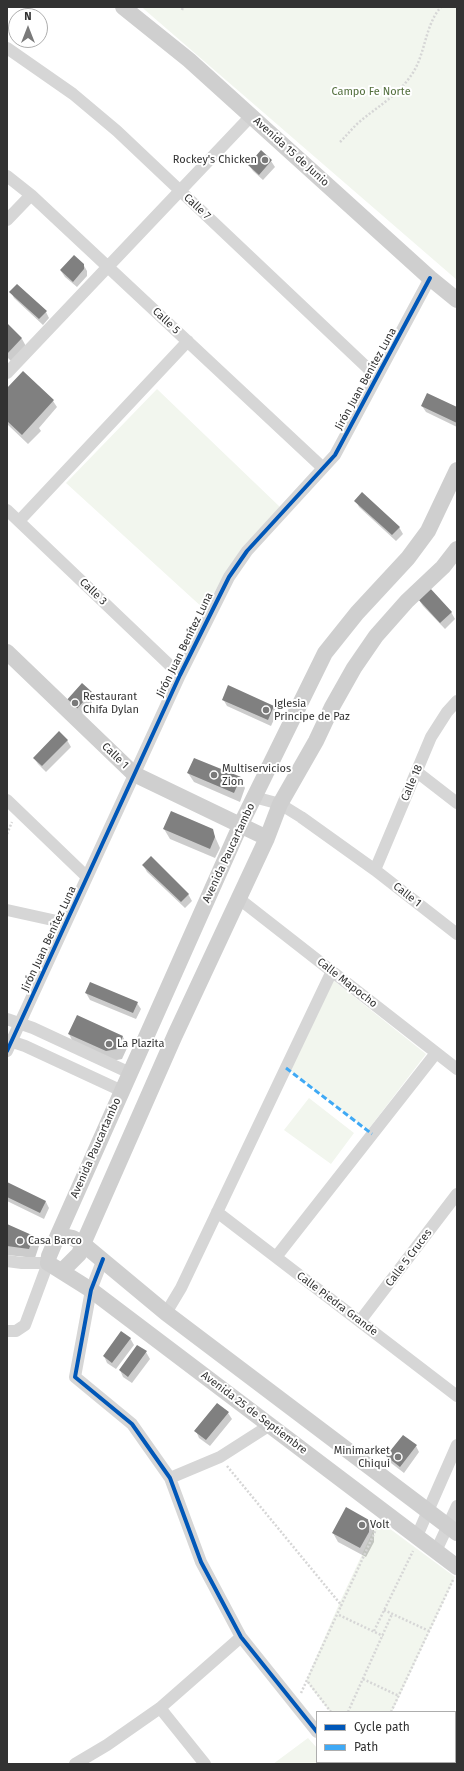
<!DOCTYPE html>
<html>
<head>
<meta charset="utf-8">
<style>
	body { margin:0 }
	#map { position:relative; width:464px; height:1771px; overflow:hidden; background:#fff; font-family:"Fira Sans",sans-serif }
	canvas { display:block }
	.frame { position:absolute; inset:0; border:8px solid #323232; pointer-events:none }
	.legend { position:absolute; left:316px; top:1711px; width:140px; height:52px; box-sizing:border-box; background:#fff; border:1px solid #adadad; margin:0; padding:5px 7px; list-style:none; font-size:12px; color:#323232 }
	.legend li { display:flex; align-items:center; gap:8px; height:20px }
	.legend b { width:20px; border:1px solid #adadad }
	.north { position:absolute; left:8px; top:8px; width:40px; height:40px; box-sizing:border-box; background:#fff; border:1px solid #adadad; border-radius:50%; rotate:0deg; font-size:11px; font-weight:700; line-height:16px; text-align:center; color:#323232 }
	.north::after { content:''; display:block; margin:auto; width:14px; height:18px; background:#7a7a7a; clip-path:polygon(50% 0,100% 100%,50% 72%,0 100%) }
</style>
</head>
<body>
<div id="map">
<canvas width="464" height="1771"></canvas>
<div class="frame"></div>
<ul class="legend">
<li><b style="height:5px;background:#0057b8"></b>Cycle path</li>
<li><b style="height:5px;background:#3fa9f5"></b>Path</li>
</ul>
<div class="north">N</div>
</div>
<script>
const ctx = document.querySelector('canvas').getContext('2d');
ctx.lineJoin = 'round';
function paint(path, color) { ctx.fillStyle = color; ctx.fill(path, 'evenodd'); }
function trace(path, color, width, dash) { ctx.strokeStyle = color; ctx.lineWidth = width; ctx.lineCap = dash ? 'butt' : 'round'; ctx.setLineDash(dash || []); ctx.stroke(path); }
function drawText(font, color, halo, rows, align = 'center') {
  ctx.font = font + ' "Fira Sans",sans-serif'; ctx.lineWidth = 4; ctx.setLineDash([]); ctx.textBaseline = 'middle'; ctx.strokeStyle = halo; ctx.fillStyle = color; for (const [text, x, y, turn = 0] of rows) {
    ctx.save(); ctx.translate(x, y); ctx.rotate((+turn || 0) * Math.PI / 180); ctx.textAlign = isNaN(turn) ? turn : align; if (halo) ctx.strokeText(text, 0, 0); ctx.fillText(text, 0, 0); ctx.restore();
  }
}
paint(new Path2D(`
	M 142,7 L 457,7 L 457,280 L 145,10 Z
	M 157,389 L 280,507 L 241,549 L 204,609 L 66,483 Z
	M 333,980 L 426,1054 L 368,1130 L 288,1069 Z
	M 309,1098 L 354,1133 L 331,1164 L 284,1130 Z
	M 378,1520 L 455,1577 L 392,1712 L 330,1712 L 306,1681 L 339,1604 Z
	M 308,1738 L 317,1748 L 317,1762 L 328,1762 L 330,1764 L 273,1764 Z`), '#f2f6ee');
paint(new Path2D(`
	M 271,161 L 275,167 L 263,180 L 253,171 L 249,165 Z
	M 83,264 L 87,271 L 87,276 L 77,287 L 65,277 L 61,271 Z
	M 11,292 L 46,312 L 49,318 L 43,325 L 14,298 Z
	M 7,325 L 22,339 L 27,348 L 13,363 L 7,357 Z
	M 23,373 L 53,401 L 57,407 L 39,428 L 41,431 L 28,444 L 7,424 L 7,390 Z
	M 422,406 L 457,408 L 457,427 L 426,412 Z
	M 356,501 L 399,527 L 403,534 L 396,541 L 359,507 Z
	M 419,600 L 451,612 L 455,619 L 445,629 L 423,606 Z
	M 82,684 L 92,693 L 95,699 L 79,717 L 70,708 Z
	M 223,699 L 273,706 L 277,713 L 271,726 L 227,706 Z
	M 67,740 L 71,747 L 46,772 L 38,764 L 34,758 Z
	M 188,773 L 240,778 L 245,788 L 240,802 L 194,782 Z
	M 164,829 L 212,830 L 220,848 L 215,858 L 170,839 Z
	M 143,865 L 188,894 L 192,901 L 185,908 L 147,872 Z
	M 86,993 L 137,1003 L 141,1009 L 136,1019 L 90,1000 Z
	M 69,1034 L 123,1037 L 128,1046 L 122,1059 L 112,1061 L 74,1044 Z
	M 7,1183 L 46,1202 L 49,1208 L 44,1219 L 7,1201 Z
	M 7,1225 L 34,1237 L 39,1246 L 35,1258 L 7,1255 Z
	M 130,1338 L 134,1345 L 116,1369 L 107,1363 L 104,1356 Z
	M 146,1352 L 150,1359 L 132,1383 L 123,1377 L 120,1370 Z
	M 218,1404 L 228,1413 L 232,1419 L 210,1446 L 199,1438 L 196,1431 Z
	M 416,1446 L 419,1452 L 404,1473 L 391,1463 L 387,1457 Z
	M 368,1520 L 374,1530 L 374,1542 L 366,1557 L 338,1542 L 333,1533 Z`), '#0003');
paint(new Path2D(`
	M 261,150 L 272,160 L 259,175 L 248,165 Z
	M 74,255 L 84,264 L 84,269 L 73,282 L 60,270 Z
	M 17,284 L 47,311 L 39,319 L 9,292 Z
	M 7,323 L 22,338 L 7,354 Z
	M 23,371 L 54,400 L 22,435 L 7,421 L 7,388 Z
	M 427,393 L 457,407 L 457,423 L 421,406 Z
	M 362,492 L 400,527 L 392,535 L 354,501 Z
	M 430,588 L 452,612 L 440,623 L 418,599 Z
	M 82,683 L 92,692 L 75,711 L 65,702 Z
	M 228,685 L 274,706 L 268,720 L 222,700 Z
	M 59,731 L 68,740 L 42,766 L 33,758 Z
	M 194,758 L 241,777 L 234,793 L 187,773 Z
	M 171,811 L 213,829 L 215,837 L 210,849 L 163,829 Z
	M 151,856 L 189,894 L 181,902 L 142,865 Z
	M 90,982 L 138,1002 L 133,1013 L 85,993 Z
	M 77,1015 L 123,1036 L 117,1049 L 106,1051 L 68,1034 Z
	M 7,1182 L 46,1201 L 40,1213 L 7,1197 Z
	M 7,1224 L 34,1236 L 29,1249 L 7,1246 Z
	M 121,1331 L 131,1338 L 112,1363 L 103,1356 Z
	M 137,1345 L 147,1351 L 128,1377 L 119,1370 Z
	M 217,1403 L 229,1412 L 206,1440 L 194,1431 Z
	M 403,1435 L 417,1445 L 400,1467 L 386,1456 Z
	M 346,1507 L 369,1520 L 369,1532 L 360,1548 L 332,1533 Z`), '#808080');
trace(new Path2D(`
	M 182,10 L 183,7
	M 340,142 C 346,136 351,130 357,124 C 375,108 396,97 410,77 C 426,56 424,26 441,7
	M 7,834 L 12,822
	M 227,1466 L 342,1606
	M 384,1610 L 429,1631
	M 339,1615 L 383,1636
	M 374,1631 L 413,1551
	M 363,1679 L 399,1696
	M 308,1682 L 331,1712
	M 301,1693 L 378,1525
	M 348,1712 L 392,1614
	M 391,1712 L 453,1580
	M 366,1764 L 367,1762`), '#d6d6d6', 2.5, [2, 2]);
trace(new Path2D(`
	M 7,48 L 73,94 L 117,131 L 377,377
	M 7,176 L 31,195 L 323,468
	M 7,220 L 31,195
	M 7,373 L 251,116
	M 7,510 L 180,675
	M 19,521 L 188,341
	M 417,772 L 457,803
	M 254,797 L 280,804 L 301,817 L 375,870 L 457,934
	M 7,800 L 87,877
	M 375,870 L 431,737 L 447,712 L 457,701
	M 238,898 L 457,1069
	M 7,910 L 66,923
	M 7,1019 L 33,1028 L 130,1073
	M 7,1040 L 25,1046 L 122,1091
	M 7,1051 L 180,675 L 229,577 L 247,551 L 335,455 L 430,278
	M 217,1212 L 457,1396
	M 276,1257 L 436,1053
	M 103,1259 L 91,1290 L 75,1377 L 132,1424 L 170,1478 L 201,1562 L 241,1637 L 317,1732
	M 7,1261 L 22,1263 L 48,1263 L 25,1325 L 16,1331 L 7,1331
	M 166,1313 L 181,1288 L 332,971
	M 360,1321 L 457,1194
	M 170,1478 L 220,1457 L 270,1425
	M 417,1536 L 457,1445
	M 436,1551 L 457,1506
	M 160,1708 L 205,1764
	M 341,1762 L 342,1764
	M 75,1764 L 107,1745 L 160,1708 L 241,1637`), '#d6d6d6', 12);
trace(new Path2D(`
	M 123,7 L 189,60 L 430,278 L 457,300
	M 457,470 L 428,531 L 408,558 L 357,613 L 325,653 L 240,826 L 58,1235 L 49,1256 L 48,1263 L 91,1290 L 457,1567
	M 7,652 L 134,774 L 267,838
	M 58,1235 L 73,1238 L 83,1244 L 166,1313 L 457,1533
	M 62,1271 L 79,1254 L 83,1244 L 175,1035 L 267,838 L 280,804 L 316,741 L 332,707 L 354,668 L 376,636 L 407,601 L 443,567 L 457,549`), '#cfcfcf', 16);
trace(new Path2D(`
	M 286,1068 L 372,1134`), '#3fa9f5', 3, [6, 3]);
trace(new Path2D(`
	M 7,1051 L 180,675 L 229,577 L 247,551 L 335,455 L 430,278
	M 103,1259 L 91,1290 L 75,1377 L 132,1424 L 170,1478 L 201,1562 L 241,1637 L 317,1732`), '#0057b8', 4);
for (const [x, y, r, color] of [
	[265,160,4,"#7a7a7a"],
	[75,703,4,"#7a7a7a"],
	[266,710,4,"#7a7a7a"],
	[214,775,4,"#7a7a7a"],
	[109,1044,4,"#7a7a7a"],
	[20,1241,4,"#7a7a7a"],
	[398,1457,4,"#7a7a7a"],
	[362,1525,4,"#7a7a7a"]
]) { const dot = new Path2D(); dot.arc(x, y, r, 0, 2 * Math.PI); ctx.fillStyle = color; ctx.fill(dot); trace(dot, '#fff', 1.5); }
drawText('11px', '#536f3d', '#fff', [
	["Campo Fe Norte",371,92]
]);
drawText('11px', '#323232', '#fff', [
	["Avenida 15 de Junio",291,152,42],
	["Calle 7",197,207,43],
	["Calle 5",166,321,43],
	["Jirón Juan Benítez Luna",366,379,-61],
	["Calle 3",93,592,44],
	["Jirón Juan Benítez Luna",185,645,-64],
	["Calle 1",115,756,44],
	["Calle 18",412,783,-67],
	["Avenida Paucartambo",229,853,-65],
	["Calle 1",407,895,38],
	["Jirón Juan Benítez Luna",49,939,-65],
	["Calle Mapocho",347,983,38],
	["Avenida Paucartambo",96,1148,-66],
	["Calle 5 Cruces",409,1258,-53],
	["Calle Piedra Grande",337,1304,37],
	["Avenida 25 de Septiembre",254,1413,37]
]);
drawText('11px', '#323232', '#fff', [
	["Rockey's Chicken",257,160,"right"],
	["Restaurant",83,697],
	["Chifa Dylan",83,710],
	["Iglesia",274,704],
	["Principe de Paz",274,717],
	["Multiservicios",222,769],
	["Zion",222,782],
	["La Plazita",117,1044],
	["Casa Barco",28,1241],
	["Minimarket",390,1451,"right"],
	["Chiqui",390,1464,"right"],
	["Volt",370,1525]
], 'left');
</script>
</body>
</html>
